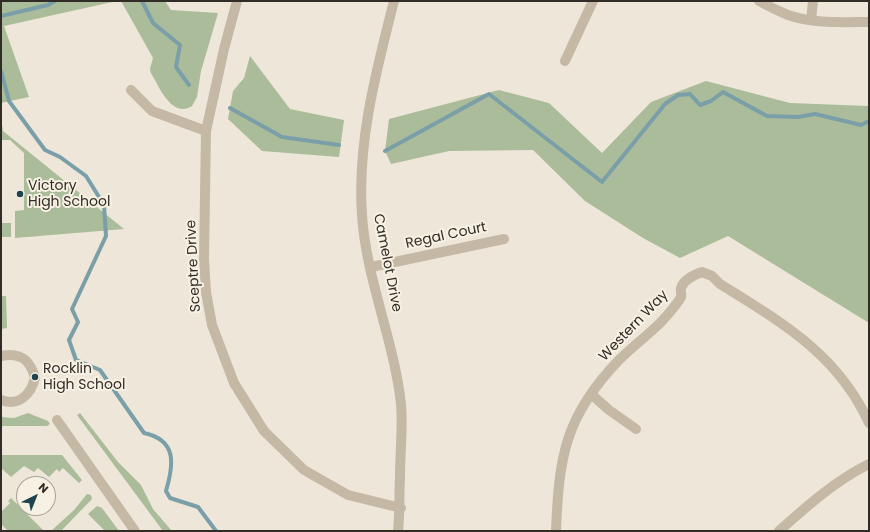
<!DOCTYPE html>
<html>
<head>
<meta charset="utf-8">
<style>
	body { margin:0 }
	#map { position:relative; width:870px; height:532px; overflow:hidden; background:#eee7d9; font-family:Poppins,sans-serif }
	canvas { display:block }
	.frame { position:absolute; inset:0; border:2px solid #322c26; pointer-events:none }
	.north { position:absolute; left:16px; top:476px; width:40px; height:40px; box-sizing:border-box; background:#f7f1e4; border:1px solid #a8a298; border-radius:50%; rotate:43deg; font-size:11px; font-weight:700; line-height:16px; text-align:center; color:#322c26 }
	.north::after { content:''; display:block; margin:auto; width:14px; height:18px; background:#20444f; clip-path:polygon(50% 0,100% 100%,50% 72%,0 100%) }
</style>
</head>
<body>
<div id="map">
<canvas width="870" height="532"></canvas>
<div class="frame"></div>
<div class="north">N</div>
</div>
<script>
const ctx = document.querySelector('canvas').getContext('2d');
ctx.lineJoin = 'round';
function paint(path, color) { ctx.fillStyle = color; ctx.fill(path, 'evenodd'); }
function trace(path, color, width, dash) { ctx.strokeStyle = color; ctx.lineWidth = width; ctx.lineCap = dash ? 'butt' : 'round'; ctx.setLineDash(dash || []); ctx.stroke(path); }
function drawText(font, color, halo, rows, align = 'center') {
  ctx.font = font + ' Poppins,sans-serif'; ctx.lineWidth = 4; ctx.setLineDash([]); ctx.textBaseline = 'middle'; ctx.strokeStyle = halo; ctx.fillStyle = color; for (const [text, x, y, turn = 0] of rows) {
    ctx.save(); ctx.translate(x, y); ctx.rotate((+turn || 0) * Math.PI / 180); ctx.textAlign = isNaN(turn) ? turn : align; if (halo) ctx.strokeText(text, 0, 0); ctx.fillText(text, 0, 0); ctx.restore();
  }
}
paint(new Path2D(`
	M 1,1 L 117,1 L 4,26 L 29,97 L 1,103 Z
	M 121,1 L 165,1 L 171,10 L 218,13 L 201,71 L 197,97 L 192,106 C 175,117 162,94 156,82 C 154,78 151,74 150,70 C 150,67 152,62 153,58 Z
	M 250,56 L 290,109 L 344,120 L 339,157 L 262,151 L 228,119 L 233,91 L 244,78 Z
	M 706,81 L 790,103 L 869,106 L 869,323 L 728,236 L 680,258 L 643,238 L 585,201 L 533,150 L 449,151 L 391,164 L 385,151 L 389,119 L 499,90 L 549,103 L 602,153 L 651,102 Z
	M 1,118 L 3,131 L 124,229 L 15,238 L 15,211 L 24,210 L 24,153 L 10,140 L 1,140 Z
	M 1,223 L 11,223 L 11,237 L 1,237 Z
	M 1,296 L 6,296 L 7,328 L 1,329 Z
	M 28,413 L 48,421 L 50,424 L 47,426 L 1,426 L 1,417 L 14,418 Z
	M 80,413 L 118,462 L 141,485 L 153,509 L 172,531 L 163,531 L 77,415 Z
	M 1,455 L 62,455 L 82,480 L 79,483 L 63,468 L 59,472 L 57,469 L 49,477 L 38,468 L 34,472 L 24,466 L 11,477 L 1,468 Z
	M 87,494 L 91,495 L 92,499 L 61,531 L 51,531 L 74,510 Z
	M 11,498 L 43,530 L 43,531 L 8,531 L 1,524 L 1,512 L 10,503 L 8,501 Z
	M 97,506 L 102,508 L 119,531 L 105,531 L 88,514 Z`), '#abbc9a');
trace(new Path2D(`
	M 142,1 L 153,23 L 180,45 L 176,67 L 189,85
	M 1,16 L 48,5 L 55,1
	M 1,71 L 9,101 L 45,150 L 60,157 L 86,176 L 104,205 L 106,236 L 72,309 L 78,322 L 69,340 L 76,360 L 100,370 L 144,433 C 177,440 174,464 166,491 L 170,498 L 198,507 L 216,531
	M 230,108 L 282,137 L 339,145
	M 385,151 L 489,94 L 602,182 L 665,104 L 678,95 L 690,94 L 700,105 L 711,101 L 723,92 L 767,116 L 798,117 L 815,114 L 861,125 L 869,121`), '#7a9fa8', 4);
trace(new Path2D(`
	M 237,1 L 224,49 L 206,131 L 204,259 L 206,292 L 212,325 L 234,383 L 264,431 L 304,470 L 348,495 L 401,508
	M 394,1 C 376,72 357,142 362,215 C 366,279 394,340 401,404 C 403,428 400,453 400,477 C 399,495 400,513 398,531
	M 759,1 C 768,6 778,11 788,15 C 813,24 843,22 869,22
	M 811,20 L 813,1
	M 565,61 L 593,1
	M 131,90 L 152,111 L 206,131
	M 371,267 L 504,239
	M 1,356 C 20,352 30,359 35,378 C 31,394 19,407 1,400
	M 591,394 L 609,410 L 636,429
	M 57,420 L 135,531
	M 556,531 C 559,456 565,416 619,360 C 632,347 647,336 660,323 C 665,318 678,303 681,297 C 682,294 680,291 681,288 C 684,279 694,275 702,272 L 712,276 L 720,284 C 781,322 838,354 869,423
	M 779,531 C 807,506 835,481 869,464`), '#c5b9a6', 10);
for (const [x, y, r, color] of [
	[20,194,4,"#20444f"],
	[35,377,4,"#20444f"]
]) { const dot = new Path2D(); dot.arc(x, y, r, 0, 2 * Math.PI); ctx.fillStyle = color; ctx.fill(dot); trace(dot, '#f7f1e4', 1.5); }
drawText('14px', '#322c26', '#f7f1e4', [
	["Victory",28,186],
	["High School",28,202],
	["Rocklin",43,369],
	["High School",43,385]
], 'left');
drawText('14px', '#322c26', '#f7f1e4', [
	["Regal Court",446,236,-12],
	["Camelot Drive",387,263,79],
	["Sceptre Drive",194,266,-93],
	["Western Way",634,326,-46]
]);
</script>
</body>
</html>
